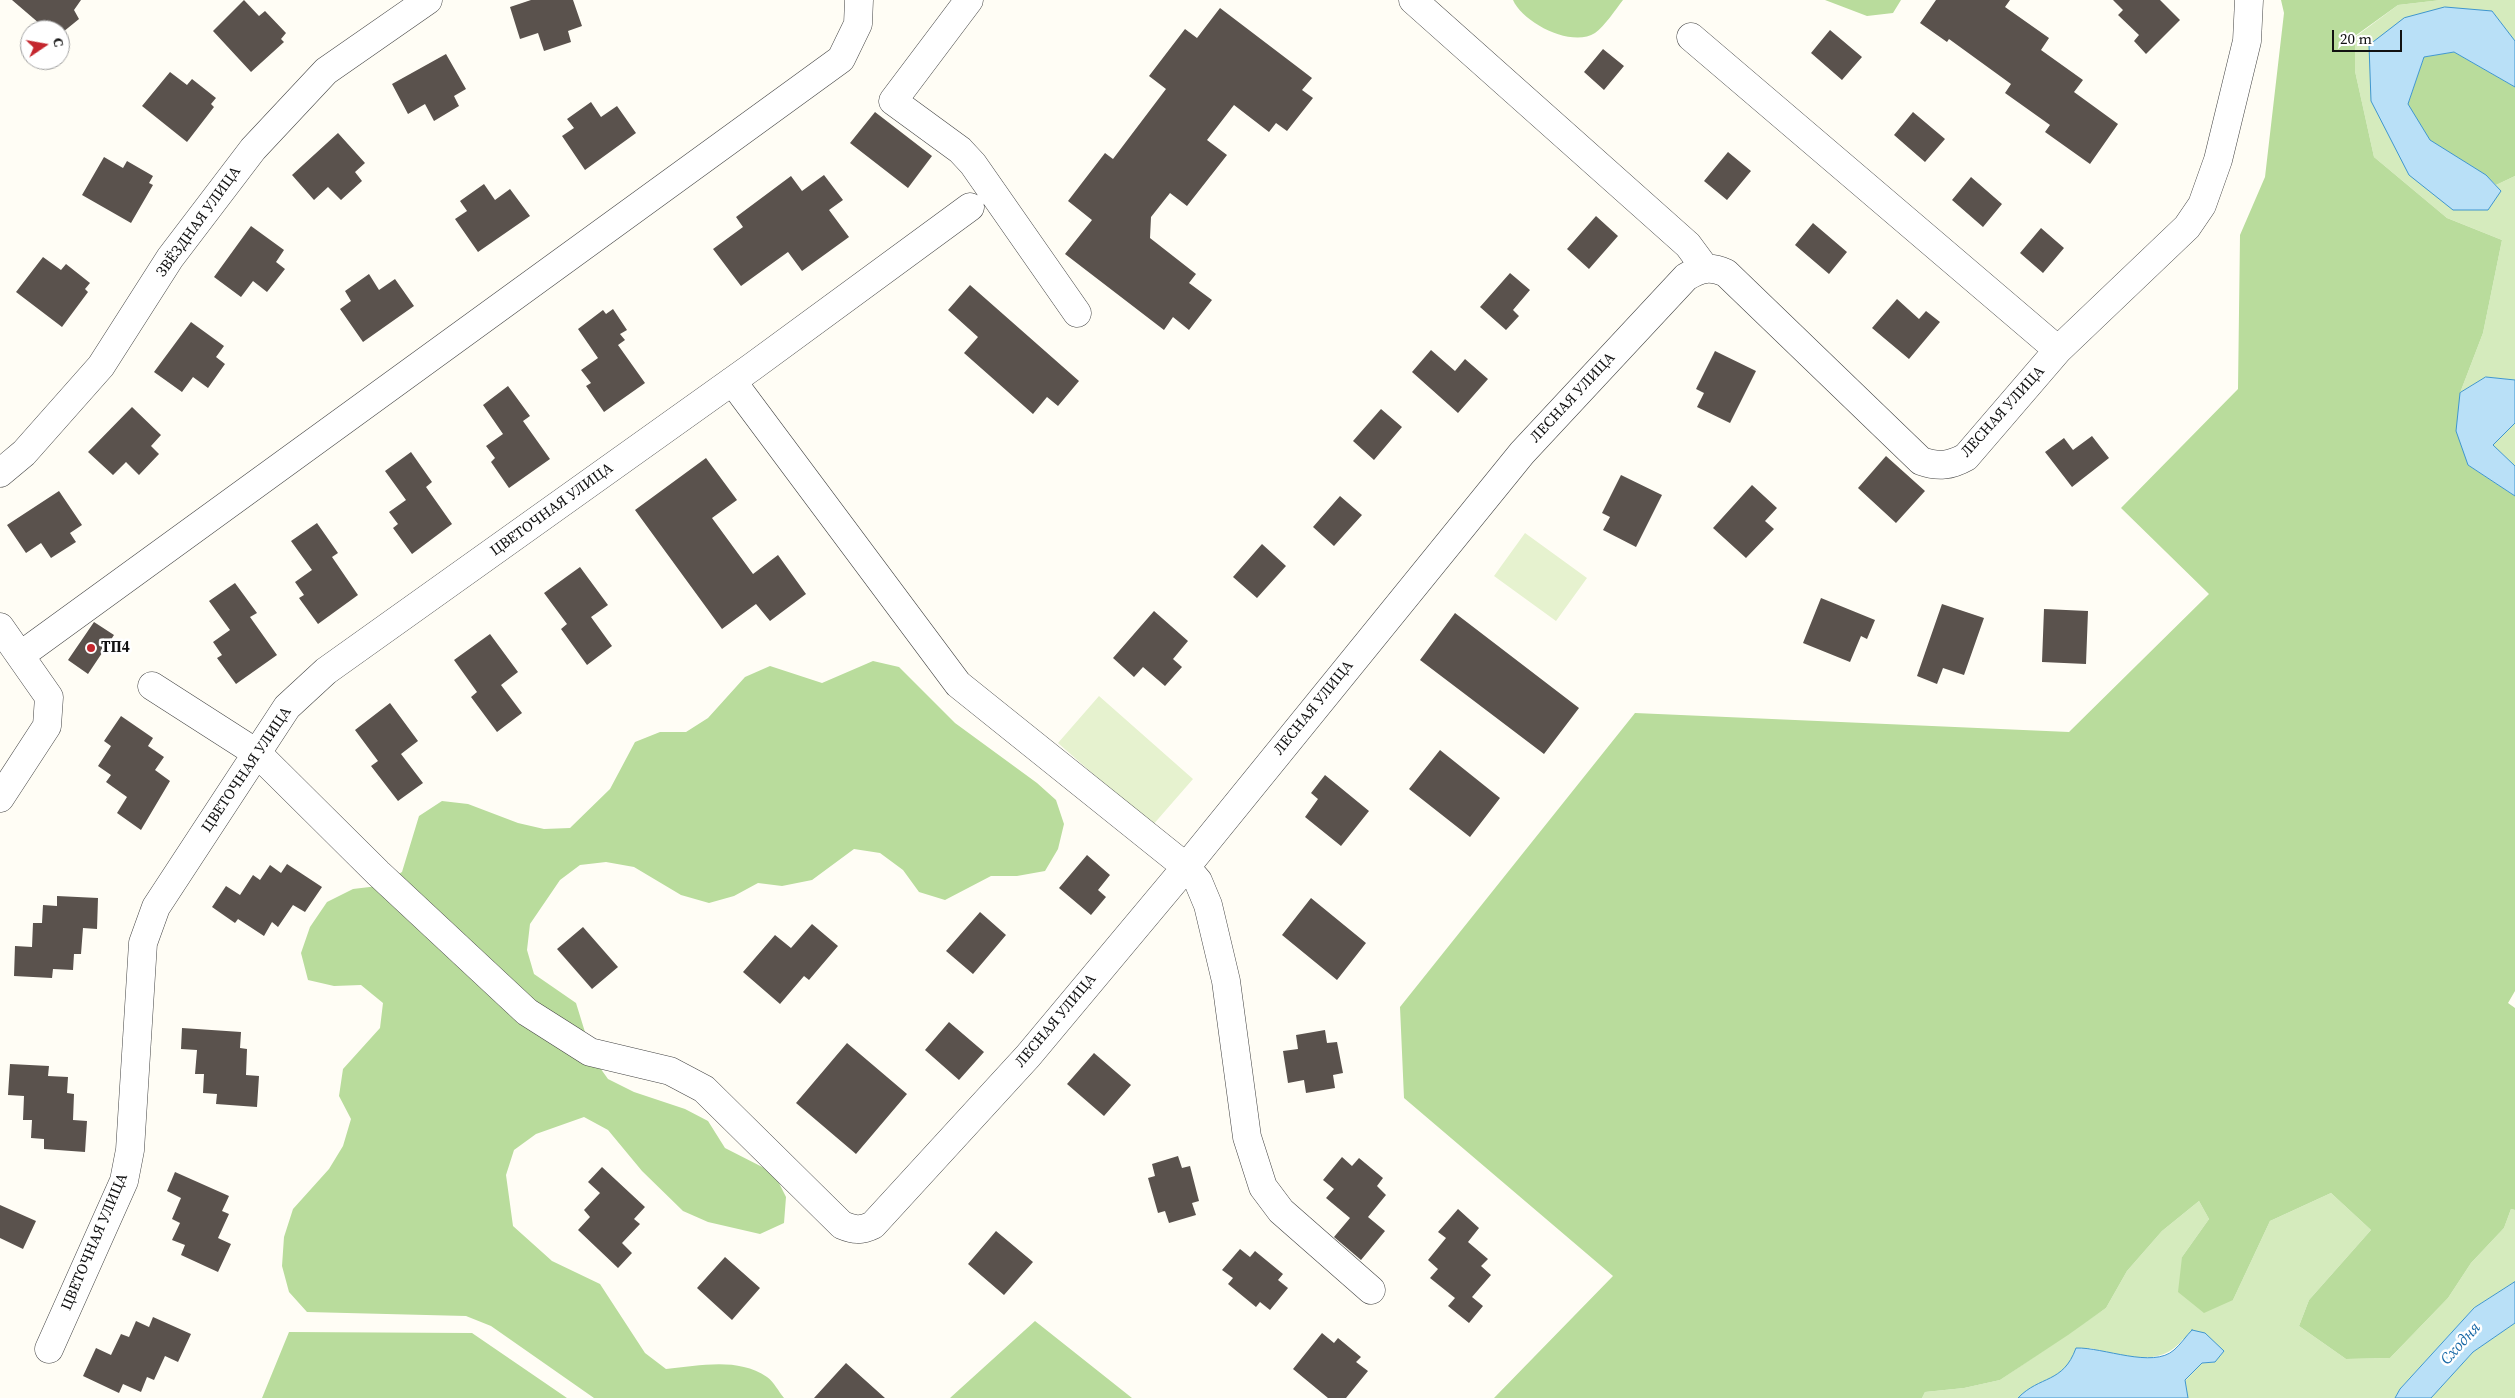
<!DOCTYPE html>
<html>
<head>
<meta charset="utf-8">
<style>
	body { margin:0 }
	#map { position:relative; width:2515px; height:1398px; overflow:hidden; background:#fffdf5; font-family:"Source Serif 4",serif }
	canvas { display:block }
	.north { position:absolute; left:20px; top:20px; width:50px; height:50px; box-sizing:border-box; background:#fff; border:1px solid #a0a0a0; border-radius:50%; rotate:78deg; font-size:14px; font-weight:700; line-height:20px; text-align:center; color:#111 }
	.north::after { content:''; display:block; margin:auto; width:18px; height:22px; background:#c4262e; clip-path:polygon(50% 0,100% 100%,50% 72%,0 100%) }
	.scale { position:absolute; left:2332px; top:30px; width:70px; height:22px; box-sizing:border-box; border:2px solid #111; border-top:0; padding-left:6px; font-size:15px; line-height:18px; white-space:nowrap; color:#111; -webkit-text-stroke:4px #fff; paint-order:stroke }
</style>
</head>
<body>
<div id="map">
<canvas width="2515" height="1398"></canvas>
<div class="north">С</div>
<div class="scale">20 m</div>
</div>
<script>
const ctx = document.querySelector('canvas').getContext('2d');
ctx.lineJoin = 'round';
function paint(path, color) { ctx.fillStyle = color; ctx.fill(path, 'evenodd'); }
function trace(path, color, width, dash) { ctx.strokeStyle = color; ctx.lineWidth = width; ctx.lineCap = dash ? 'butt' : 'round'; ctx.setLineDash(dash || []); ctx.stroke(path); }
function drawText(font, color, halo, rows, align = 'center') {
  ctx.font = font + ' "Source Serif 4",serif'; ctx.lineWidth = 5; ctx.setLineDash([]); ctx.textBaseline = 'middle'; ctx.strokeStyle = halo; ctx.fillStyle = color; for (const [text, x, y, turn = 0] of rows) {
    ctx.save(); ctx.translate(x, y); ctx.rotate((+turn || 0) * Math.PI / 180); ctx.textAlign = isNaN(turn) ? turn : align; if (halo) ctx.strokeText(text, 0, 0); ctx.fillText(text, 0, 0); ctx.restore();
  }
}
paint(new Path2D(`
	M 2441,0 L 2515,0 L 2515,41 L 2492,11 L 2369,45 L 2501,191 L 2496,185 L 2515,176 L 2515,380 L 2486,377 L 2460,393 L 2483,333 L 2502,240 L 2447,218 L 2374,157 L 2355,71 L 2355,37 L 2398,5 Z
	M 2515,423 L 2515,466 L 2493,445 Z
	M 2331,1193 L 2371,1230 L 2309,1300 L 2299,1326 L 2346,1359 L 2390,1358 L 2448,1298 L 2471,1263 L 2504,1228 L 2511,1209 L 2515,1210 L 2515,1282 L 2474,1308 L 2400,1389 L 2395,1398 L 2188,1398 L 2185,1381 L 2202,1363 L 2215,1362 L 2183,1339 C 2160,1369 2123,1356 2090,1348 C 2080,1355 2072,1363 2063,1371 C 2049,1383 2031,1385 2018,1398 L 1922,1398 L 1925,1392 L 1964,1388 L 2000,1380 L 2106,1308 L 2127,1271 L 2162,1231 L 2199,1201 L 2209,1219 L 2182,1257 L 2233,1300 L 2270,1221 Z
	M 2515,1323 L 2515,1398 L 2431,1398 L 2473,1352 Z`), '#d5ebbd');
paint(new Path2D(`
	M 1513,0 L 1623,0 C 1615,10 1605,26 1595,33 C 1572,48 1523,23 1513,0 Z
	M 1825,0 L 1901,0 L 1893,13 L 1867,16 Z
	M 2281,0 L 2441,0 L 2398,5 L 2355,36 L 2355,71 L 2374,157 L 2447,218 L 2502,240 L 2483,333 L 2460,393 L 2468,465 L 2515,496 L 2515,991 L 2508,1003 L 2515,1008 L 2515,1210 L 2511,1209 L 2504,1228 L 2471,1263 L 2448,1298 L 2390,1358 L 2346,1359 L 2299,1326 L 2309,1300 L 2371,1230 L 2331,1193 L 2270,1221 L 2233,1300 L 2204,1313 L 2178,1292 L 2182,1257 L 2209,1219 L 2199,1201 L 2162,1231 L 2127,1271 L 2106,1308 L 2068,1335 L 2000,1380 L 1964,1388 L 1925,1392 L 1922,1398 L 1494,1398 L 1613,1276 L 1404,1098 L 1400,1007 L 1635,713 L 2069,732 L 2209,594 L 2121,508 L 2238,389 L 2240,235 L 2265,177 L 2284,13 Z
	M 2454,52 L 2515,87 L 2515,176 L 2496,185 L 2486,175 L 2430,140 L 2408,104 L 2424,57 Z
	M 873,661 L 899,667 L 955,723 L 1037,783 L 1056,800 L 1064,824 L 1058,849 L 1045,871 L 1017,876 L 991,876 L 945,900 L 919,892 L 903,870 L 880,853 L 854,849 L 812,880 L 782,886 L 758,883 L 734,896 L 709,903 L 681,895 L 634,867 L 606,862 L 580,865 L 560,880 L 530,924 L 527,950 L 534,974 L 576,1003 L 593,1058 L 608,1079 L 634,1092 L 685,1109 L 708,1121 L 725,1148 L 774,1173 L 786,1197 L 784,1223 L 760,1234 L 708,1222 L 683,1211 L 642,1171 L 608,1130 L 584,1117 L 536,1134 L 514,1150 L 506,1175 L 513,1226 L 552,1261 L 600,1284 L 645,1353 L 666,1369 C 700,1366 737,1357 767,1377 C 774,1382 779,1392 784,1398 L 594,1398 L 491,1326 L 466,1316 L 307,1312 L 289,1292 L 282,1266 L 284,1237 L 293,1209 L 329,1169 L 343,1146 L 351,1119 L 339,1096 L 343,1069 L 380,1028 L 383,1003 L 361,985 L 334,986 L 308,980 L 301,953 L 310,927 L 327,902 L 353,889 L 378,886 L 402,872 L 419,816 L 442,801 L 468,804 L 518,823 L 544,829 L 570,828 L 610,789 L 635,742 L 660,732 L 686,732 L 708,718 L 745,677 L 770,666 L 822,683 Z
	M 1035,1321 L 1132,1398 L 950,1398 Z
	M 289,1332 L 472,1333 L 567,1398 L 262,1398 Z`), '#b9dc9c');
paint(new Path2D(`
	M 1525,533 L 1587,578 L 1556,621 L 1494,576 Z
	M 1099,696 L 1193,779 L 1152,826 L 1058,743 Z`), '#e6f2cf');
const water = new Path2D(`
	M 2445,7 L 2492,11 L 2515,41 L 2515,87 L 2454,52 L 2424,57 L 2408,104 L 2430,140 L 2486,175 L 2501,191 L 2488,210 L 2453,210 L 2409,175 L 2371,101 L 2369,45 L 2404,18 Z
	M 2486,377 L 2515,380 L 2515,423 L 2493,445 L 2515,466 L 2515,496 L 2468,465 L 2456,431 L 2460,393 Z
	M 2515,1282 L 2515,1323 L 2473,1352 L 2431,1398 L 2395,1398 L 2400,1389 L 2474,1308 Z
	M 2192,1330 L 2205,1333 L 2224,1351 L 2215,1362 L 2202,1363 L 2185,1380 L 2188,1398 L 2018,1398 C 2040,1375 2063,1384 2076,1348 C 2103,1347 2153,1369 2174,1350 C 2181,1344 2186,1336 2192,1330 Z`);
paint(water, '#b9e0f7');
trace(water, '#3f96cf', 1);
paint(new Path2D(`
	M 12,0 L 81,0 L 74,10 L 79,19 L 63,32 L 47,30 Z
	M 244,0 L 259,16 L 265,11 L 286,33 L 281,39 L 284,42 L 251,72 L 213,31 Z
	M 531,0 L 573,0 L 582,26 L 568,31 L 571,42 L 544,51 L 538,33 L 520,39 L 510,7 Z
	M 1936,0 L 2010,0 L 2005,7 L 2049,38 L 2041,50 L 2083,80 L 2074,92 L 2118,124 L 2090,164 L 2045,132 L 2050,125 L 2005,93 L 2011,84 L 1949,39 L 1947,42 L 1920,23 Z
	M 2113,0 L 2160,0 L 2180,20 L 2146,54 L 2134,41 L 2139,35 L 2118,15 L 2123,10 Z
	M 1220,8 L 1312,78 L 1302,90 L 1313,98 L 1287,131 L 1276,123 L 1269,132 L 1234,105 L 1207,140 L 1227,155 L 1187,206 L 1170,193 L 1151,217 L 1150,238 L 1196,274 L 1189,283 L 1212,300 L 1189,330 L 1173,317 L 1164,330 L 1065,254 L 1092,220 L 1068,201 L 1105,153 L 1113,159 L 1166,89 L 1149,76 L 1185,29 L 1197,38 Z
	M 1830,30 L 1862,57 L 1842,80 L 1811,53 Z
	M 1603,49 L 1624,66 L 1604,90 L 1584,72 Z
	M 446,54 L 466,89 L 454,96 L 459,106 L 434,121 L 425,104 L 408,114 L 392,84 Z
	M 170,72 L 187,85 L 192,79 L 216,98 L 211,104 L 214,107 L 187,142 L 142,106 Z
	M 591,102 L 601,117 L 617,106 L 636,133 L 585,170 L 562,136 L 574,128 L 567,119 Z
	M 875,112 L 932,156 L 908,188 L 850,143 Z
	M 1913,112 L 1945,139 L 1925,162 L 1894,135 Z
	M 338,133 L 365,163 L 355,172 L 362,181 L 341,200 L 328,187 L 314,200 L 292,175 Z
	M 1728,152 L 1751,171 L 1727,200 L 1704,181 Z
	M 104,157 L 123,168 L 127,161 L 153,176 L 149,183 L 153,185 L 131,223 L 82,195 Z
	M 824,175 L 843,200 L 829,210 L 849,237 L 802,271 L 788,252 L 741,286 L 713,249 L 743,227 L 736,217 L 791,176 L 802,191 Z
	M 1971,177 L 2002,204 L 1983,227 L 1952,200 Z
	M 484,184 L 495,200 L 510,189 L 530,216 L 478,252 L 455,219 L 467,211 L 460,201 Z
	M 1596,216 L 1618,236 L 1589,269 L 1567,249 Z
	M 1813,223 L 1847,252 L 1829,274 L 1795,245 Z
	M 251,226 L 284,250 L 276,262 L 285,269 L 267,292 L 253,281 L 241,297 L 214,277 Z
	M 2041,228 L 2064,248 L 2043,273 L 2020,253 Z
	M 43,257 L 61,270 L 66,264 L 90,283 L 85,289 L 88,292 L 62,327 L 16,292 Z
	M 1510,273 L 1530,290 L 1513,310 L 1519,316 L 1506,330 L 1480,307 Z
	M 369,274 L 379,290 L 395,279 L 414,306 L 363,342 L 340,309 L 351,301 L 345,291 Z
	M 970,285 L 1079,381 L 1058,406 L 1047,397 L 1033,414 L 964,353 L 978,337 L 948,310 Z
	M 1897,299 L 1919,319 L 1926,311 L 1940,322 L 1909,359 L 1872,328 Z
	M 613,309 L 627,330 L 620,334 L 625,340 L 618,345 L 645,383 L 604,412 L 586,386 L 591,383 L 581,370 L 598,358 L 578,329 L 603,310 L 606,314 Z
	M 191,322 L 224,346 L 216,357 L 225,364 L 208,388 L 193,377 L 182,392 L 154,372 Z
	M 1431,350 L 1455,371 L 1465,359 L 1488,379 L 1458,413 L 1412,372 Z
	M 1715,351 L 1756,371 L 1730,423 L 1697,407 L 1704,393 L 1696,389 Z
	M 508,386 L 530,416 L 523,421 L 550,459 L 509,488 L 491,462 L 495,458 L 486,446 L 503,434 L 483,405 Z
	M 132,407 L 161,435 L 151,446 L 159,454 L 139,475 L 126,462 L 113,475 L 88,452 Z
	M 1381,409 L 1402,427 L 1374,460 L 1353,441 Z
	M 2092,436 L 2109,458 L 2072,487 L 2045,452 L 2064,438 L 2073,450 Z
	M 411,452 L 432,482 L 426,487 L 452,524 L 412,554 L 393,528 L 398,524 L 389,512 L 406,500 L 385,471 Z
	M 1886,456 L 1925,491 L 1896,523 L 1858,488 Z
	M 706,458 L 737,500 L 712,518 L 753,574 L 778,555 L 806,594 L 770,621 L 756,604 L 722,629 L 635,510 Z
	M 1621,475 L 1662,495 L 1636,547 L 1603,530 L 1610,517 L 1602,513 Z
	M 1752,485 L 1777,508 L 1765,521 L 1774,529 L 1746,558 L 1713,528 Z
	M 59,491 L 82,525 L 70,533 L 76,542 L 51,558 L 41,543 L 26,553 L 7,525 Z
	M 1340,496 L 1362,515 L 1334,546 L 1313,527 Z
	M 317,523 L 338,553 L 332,557 L 358,595 L 318,624 L 299,598 L 304,595 L 295,582 L 312,570 L 291,541 Z
	M 1262,544 L 1286,566 L 1257,598 L 1233,577 Z
	M 580,567 L 608,605 L 591,617 L 612,646 L 587,665 L 561,629 L 567,624 L 544,593 Z
	M 235,583 L 257,613 L 250,617 L 277,655 L 236,684 L 217,658 L 222,655 L 213,642 L 230,630 L 209,601 Z
	M 1821,598 L 1875,620 L 1867,639 L 1861,636 L 1850,662 L 1803,643 Z
	M 1942,604 L 1984,618 L 1964,675 L 1943,668 L 1937,684 L 1917,676 Z
	M 2044,609 L 2088,611 L 2086,664 L 2042,662 Z
	M 1154,611 L 1188,641 L 1173,659 L 1182,667 L 1165,686 L 1143,667 L 1134,677 L 1113,658 Z
	M 1455,613 L 1579,708 L 1544,754 L 1420,660 Z
	M 94,622 L 114,635 L 88,674 L 68,660 Z
	M 490,634 L 518,672 L 501,685 L 522,713 L 497,732 L 471,697 L 477,692 L 454,660 Z
	M 390,703 L 418,741 L 401,754 L 423,783 L 398,801 L 371,766 L 378,761 L 355,730 Z
	M 121,716 L 153,738 L 148,746 L 164,757 L 155,770 L 170,781 L 141,830 L 117,813 L 127,797 L 106,782 L 111,775 L 98,766 L 111,746 L 104,741 Z
	M 1440,750 L 1500,798 L 1470,837 L 1409,789 Z
	M 1325,775 L 1369,811 L 1341,846 L 1305,817 L 1318,799 L 1311,793 Z
	M 1087,855 L 1110,875 L 1098,890 L 1106,897 L 1091,915 L 1059,888 Z
	M 287,864 L 322,887 L 305,912 L 293,905 L 278,927 L 272,922 L 264,936 L 238,919 L 235,923 L 212,907 L 226,886 L 240,895 L 253,875 L 260,880 L 270,865 L 281,873 Z
	M 57,896 L 98,898 L 97,929 L 83,928 L 81,954 L 74,954 L 73,970 L 53,969 L 52,978 L 14,976 L 15,946 L 32,947 L 33,923 L 42,923 L 43,905 L 57,906 Z
	M 1311,898 L 1366,943 L 1337,980 L 1282,935 Z
	M 980,912 L 1006,935 L 973,974 L 946,951 Z
	M 812,924 L 838,946 L 809,980 L 804,976 L 780,1004 L 743,972 L 775,935 L 791,948 Z
	M 583,927 L 618,967 L 592,989 L 557,949 Z
	M 949,1022 L 984,1052 L 959,1080 L 925,1050 Z
	M 182,1028 L 241,1032 L 240,1048 L 247,1049 L 246,1075 L 259,1076 L 257,1107 L 216,1104 L 217,1094 L 203,1093 L 204,1074 L 195,1074 L 197,1050 L 181,1049 Z
	M 1325,1030 L 1327,1043 L 1337,1042 L 1343,1073 L 1333,1075 L 1335,1088 L 1306,1093 L 1304,1080 L 1288,1083 L 1283,1051 L 1298,1049 L 1296,1035 Z
	M 847,1043 L 907,1094 L 856,1154 L 796,1103 Z
	M 1094,1053 L 1131,1085 L 1104,1116 L 1067,1084 Z
	M 10,1064 L 49,1066 L 48,1076 L 68,1077 L 67,1093 L 74,1094 L 73,1120 L 87,1121 L 85,1152 L 44,1149 L 44,1139 L 31,1138 L 32,1120 L 23,1120 L 24,1096 L 8,1095 Z
	M 1178,1156 L 1182,1168 L 1190,1166 L 1199,1201 L 1192,1203 L 1196,1215 L 1169,1223 L 1165,1211 L 1158,1213 L 1148,1178 L 1155,1176 L 1152,1164 Z
	M 1342,1157 L 1352,1166 L 1359,1158 L 1383,1178 L 1377,1186 L 1386,1195 L 1368,1217 L 1385,1231 L 1361,1260 L 1334,1237 L 1350,1218 L 1326,1198 L 1334,1189 L 1323,1180 Z
	M 602,1167 L 645,1207 L 634,1219 L 640,1224 L 622,1243 L 632,1253 L 618,1268 L 578,1230 L 590,1217 L 584,1210 L 600,1193 L 588,1182 Z
	M 175,1172 L 229,1196 L 222,1211 L 229,1214 L 218,1238 L 231,1244 L 218,1272 L 181,1255 L 185,1245 L 172,1240 L 180,1223 L 172,1219 L 181,1198 L 167,1191 Z
	M 0,1205 L 36,1221 L 23,1249 L 0,1238 Z
	M 1458,1209 L 1479,1228 L 1468,1242 L 1488,1259 L 1481,1266 L 1491,1275 L 1472,1297 L 1483,1306 L 1469,1323 L 1448,1306 L 1455,1298 L 1430,1278 L 1438,1269 L 1428,1260 L 1446,1238 L 1438,1232 Z
	M 996,1231 L 1033,1262 L 1004,1295 L 968,1264 Z
	M 1240,1249 L 1250,1257 L 1255,1251 L 1283,1274 L 1278,1280 L 1288,1288 L 1270,1310 L 1260,1302 L 1256,1307 L 1228,1284 L 1233,1278 L 1222,1270 Z
	M 725,1257 L 760,1288 L 732,1320 L 697,1288 Z
	M 153,1317 L 191,1334 L 178,1362 L 165,1356 L 154,1380 L 147,1377 L 141,1392 L 123,1384 L 119,1393 L 83,1376 L 96,1348 L 111,1355 L 121,1334 L 129,1337 L 136,1321 L 149,1327 Z
	M 1322,1333 L 1334,1343 L 1338,1338 L 1361,1357 L 1356,1362 L 1368,1371 L 1346,1398 L 1328,1398 L 1293,1369 Z
	M 846,1363 L 885,1398 L 814,1398 Z`), '#5a524d');
const minor = new Path2D(`
	M 969,0 L 893,101 L 960,150 L 973,164 L 1077,313
	M 1413,0 L 1688,245 L 1705,268
	M 1691,37 L 2058,350
	M 732,381 L 958,684 L 1186,867 L 1198,881 L 1208,905 L 1226,981 L 1247,1137 L 1263,1187 L 1281,1211 L 1371,1290
	M 0,473 L 24,453 L 101,366 L 170,258 L 253,149 L 326,71 L 428,0
	M 0,627 L 49,697 L 47,726 L 0,798
	M 21,655 L 841,59 L 858,24 L 859,0
	M 152,686 L 258,754 L 378,873 L 527,1012 L 590,1052 L 670,1071 L 704,1089 L 842,1225 C 854,1230 861,1231 873,1225 L 1028,1056 L 1186,867 L 1522,453 L 1686,277 C 1701,268 1710,266 1726,273 L 1921,461 C 1938,467 1950,466 1966,457 L 2058,350 L 2187,227 L 2202,205 L 2218,160 L 2247,41 L 2249,0
	M 49,1349 L 124,1181 L 130,1150 L 143,943 L 156,907 L 287,707 L 326,671 L 752,367 L 970,207`);
trace(minor, '#444', 29);
trace(minor, '#fff', 28);
for (const [x, y, r, color] of [
	[91,648,5,"#c4262e"]
]) { const dot = new Path2D(); dot.arc(x, y, r, 0, 2 * Math.PI); ctx.fillStyle = color; ctx.fill(dot); trace(dot, '#fff', 2); }
drawText('15px', '#111', '#fff', [
	["ЗВЁЗДНАЯ УЛИЦА",199,222,-54],
	["ЛЕСНАЯ УЛИЦА",1573,398,-47],
	["ЛЕСНАЯ УЛИЦА",2003,412,-48],
	["ЦВЕТОЧНАЯ УЛИЦА",552,510,-36],
	["ЛЕСНАЯ УЛИЦА",1314,708,-51],
	["ЦВЕТОЧНАЯ УЛИЦА",247,770,-56],
	["ЛЕСНАЯ УЛИЦА",1056,1021,-50],
	["ЦВЕТОЧНАЯ УЛИЦА",95,1242,-67]
]);
drawText('bold 15px', '#111', '#fff', [
	["ТП4",101,648]
], 'left');
drawText('italic 16px', '#1768a6', '#fff', [
	["Сходня",2461,1344,-48]
]);
</script>
</body>
</html>
